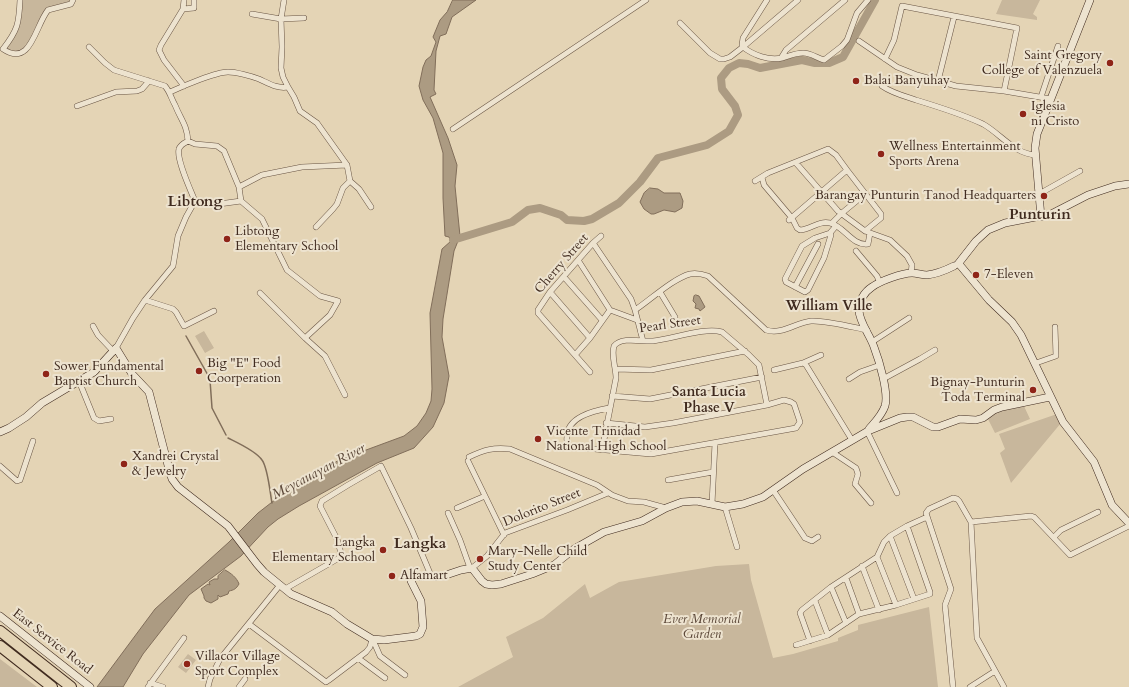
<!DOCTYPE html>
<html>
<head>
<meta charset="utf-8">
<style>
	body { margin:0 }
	canvas { display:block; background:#e4d4b5 }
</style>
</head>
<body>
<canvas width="1129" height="687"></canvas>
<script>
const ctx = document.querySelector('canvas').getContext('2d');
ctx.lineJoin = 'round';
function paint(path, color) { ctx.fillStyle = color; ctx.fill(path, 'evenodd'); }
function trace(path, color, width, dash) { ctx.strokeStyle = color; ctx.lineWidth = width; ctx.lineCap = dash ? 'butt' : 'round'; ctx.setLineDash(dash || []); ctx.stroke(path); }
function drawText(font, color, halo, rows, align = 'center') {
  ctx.font = font + ' Cardo,serif'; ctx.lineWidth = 4; ctx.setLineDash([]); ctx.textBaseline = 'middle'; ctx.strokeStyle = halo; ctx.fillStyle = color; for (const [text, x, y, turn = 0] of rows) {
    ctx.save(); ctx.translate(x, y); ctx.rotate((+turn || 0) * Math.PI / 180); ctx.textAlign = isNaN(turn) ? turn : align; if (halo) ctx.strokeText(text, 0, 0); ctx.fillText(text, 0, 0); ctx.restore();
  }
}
paint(new Path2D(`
	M 20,0 L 73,0 L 71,4 L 48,10 L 32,43 L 22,54 L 3,49 L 17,28 Z
	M 1002,0 L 1040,0 L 1033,14 L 1037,17 L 1037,20 L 996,14 Z
	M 204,331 L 214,348 L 205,353 L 195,336 Z
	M 1023,404 L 1030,419 L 995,433 L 988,419 L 995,413 Z
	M 1057,414 L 1061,423 L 1011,483 L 1000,453 L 1005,449 L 999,434 Z
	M 749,564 L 751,580 L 773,658 L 793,654 L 838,641 L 838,638 L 858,630 L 858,625 L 929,607 L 938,687 L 458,687 L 513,657 L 506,637 L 543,618 L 585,584 L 590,598 L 619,582 L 716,566 Z
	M 188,654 L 196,660 L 186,673 L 178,667 Z
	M 0,659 L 37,687 L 0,687 Z`), '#c8b79c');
const water = new Path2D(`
	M 453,0 L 476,0 L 452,17 L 446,34 L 440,36 L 436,51 L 434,90 L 436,94 L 430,97 L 448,138 L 457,165 L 455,186 L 460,236 L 454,251 L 443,319 L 442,337 L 449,376 L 444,403 L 433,427 L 414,448 L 377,463 L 299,506 L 278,519 L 268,527 L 241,556 L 189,595 L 143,654 L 123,687 L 97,687 L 155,609 L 229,542 L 258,513 L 276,499 L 339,460 L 404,436 L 417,426 L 426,413 L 431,401 L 432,389 L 430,313 L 442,249 L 451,241 L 449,237 L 445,236 L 443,198 L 443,153 L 433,118 L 423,100 L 419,86 L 423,67 L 426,60 L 431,56 L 436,42 L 433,37 L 440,20 L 447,12 Z
	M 650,188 L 658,189 L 664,193 L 680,193 L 683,201 L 682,208 L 675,212 L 664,210 L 654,214 L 651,214 L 644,209 L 640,202 L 644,193 Z
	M 696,295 L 699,296 L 705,307 L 700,311 L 699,309 L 695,308 L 696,304 L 693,301 L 694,296 Z
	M 225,570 C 231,573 237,578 239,584 C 236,589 234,590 229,591 L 228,594 L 220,597 L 218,595 L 218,599 L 211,603 L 206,601 L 204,598 L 204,596 L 201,589 L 208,584 L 210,585 L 209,582 L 214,579 L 218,579 L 218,576 Z`);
paint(water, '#ac9b82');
trace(water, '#816e5a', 1);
trace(new Path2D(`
	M 186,336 L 209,377
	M 210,380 L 212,408 L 226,435
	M 228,438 C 238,443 256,451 262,460 C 268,468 270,493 272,503`), '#816e5a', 1.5);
trace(new Path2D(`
	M 453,240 L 512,222 L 528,210 L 540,208 L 561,215 L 567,220 L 584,221 L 592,219 L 619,203 L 640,182 L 658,158 L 707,145 L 729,131 L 738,115 L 735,106 L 722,89 L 721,78 L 729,68 L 739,63 L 748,64 L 760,68 L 802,60 L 815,63 L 829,63 L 843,57 L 875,0`), '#ac9b82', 8);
const street = new Path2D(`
	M 767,0 L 743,38 L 742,45 L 743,47 C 753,55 769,61 782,58 C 789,56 796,53 803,53 C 811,53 817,58 824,60 L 842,46 L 847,40 L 857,13 L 868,0
	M 183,9 L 194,8 L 194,0
	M 252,14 L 281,19 L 304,18
	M 680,23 L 710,53 L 720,59 L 724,59 L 730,57 L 743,47 L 798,0
	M 859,41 L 897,67 L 917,75 L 956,86 L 1004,91 L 1051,99
	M 89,47 L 105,63 L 114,70 L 165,86 C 170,92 171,98 175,105 C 181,120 187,125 188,141
	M 3,49 C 31,68 35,26 48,10 L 71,4 L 73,0
	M 3,49 C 18,30 19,23 20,0
	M 781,58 L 786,50 L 845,0
	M 885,59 L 894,40 L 902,6 L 1017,28 L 1004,91
	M 938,81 L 954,17
	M 184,86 L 164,60 L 159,50 L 161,45 L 183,9 L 184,0
	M 882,86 C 892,93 904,96 916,100 C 939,107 962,114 983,124 C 1001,134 1014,154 1036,155
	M 288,87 L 294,97 L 300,111 L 317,123 L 347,165 L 350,181 L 359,189 L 371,207
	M 170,92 C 183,86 216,72 228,72 C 236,72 251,76 259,79 C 268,83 277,89 288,87 L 283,77 L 281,68 L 282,47 L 281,19 L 284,0
	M 1041,97 L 1058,46
	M 77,106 L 116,92 L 137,91 L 142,89 L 149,81
	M 453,129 L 646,0
	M 796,163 L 838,211 L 865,231 L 890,240 L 907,256 L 912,265 L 911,273
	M 762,177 L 764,185 L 792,218 L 797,228 L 800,230 C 810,230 819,220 830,223 C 844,226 852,246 868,244 L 870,233
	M 755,181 L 768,173 L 828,149 L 836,155 L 847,170
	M 239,187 L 262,175 L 302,167 L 347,165
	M 1039,194 L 1080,171
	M 195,201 C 191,191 176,159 179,149 C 180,145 184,143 188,141 L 195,144 L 217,146 L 224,151 L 239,187 L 241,201 L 262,219 L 287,270 L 320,296 L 338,301 L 330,315 L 305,338
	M 195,201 L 200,201 L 219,204 L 241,201
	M 789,220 L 847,170 L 881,214 L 881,218 L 865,231
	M 832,223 L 842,213 L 865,194
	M 316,227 L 333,209 L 337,204 L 343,188 L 350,181
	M 830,233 L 831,235 L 824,258 L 808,290 L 805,292 L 786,282 L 785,279 L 802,246 L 815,238 L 830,233 L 836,226
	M 593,243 L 631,299 L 635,310 L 643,341
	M 856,251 L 877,276 L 880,283
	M 578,260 L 610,310
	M 564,277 L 602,320
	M 795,287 L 818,244
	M 550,292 L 590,338
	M 660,292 L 675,317
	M 260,293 L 305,338 L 325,356 L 345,395
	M 145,300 L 173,309 L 176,312 L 184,326 L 214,311
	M 635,310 C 650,300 674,278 690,274 C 696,273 702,274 708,276 L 766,330 C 782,335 795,323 811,321 C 825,320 852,327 867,330
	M 93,326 L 98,335 L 114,352
	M 872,342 L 909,318
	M 116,348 L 133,318 L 145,300 L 173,266 L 178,236 L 186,217 L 195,201
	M 575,355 L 590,338 L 610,310 L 637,320
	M 803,363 L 821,355
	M 1036,363 L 1056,356 L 1055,327
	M 616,369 L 651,370 L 745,351
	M 774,370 L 803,363 L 806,365 L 852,440
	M 590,372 L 538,313 L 538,310 L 550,292 L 593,243 L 601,236
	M 849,379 L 860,372 L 880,365
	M 883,379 L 920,359 L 935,350
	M 79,381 L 94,418 L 99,421 L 111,419
	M 612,396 L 650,399 L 762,377
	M 606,423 L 645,427 L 673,423 L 767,405 L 784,400 L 791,402 L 794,404 L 800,422 L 796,428 L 651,454 L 572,447 C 568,445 566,443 567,437 C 567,417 593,411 609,408
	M 867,431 L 897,493
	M 602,450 L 616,378 C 616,368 611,356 614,346 C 622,336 642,342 653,341 C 673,339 704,327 722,332 L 749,355 L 759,365 L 767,405
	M 832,452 L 856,468 L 858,474 L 855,484 L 871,503
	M 469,457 C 484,450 493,447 510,449 L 597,485 L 612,495 L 628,501 L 644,502 L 666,508
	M 468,461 L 504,535
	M 0,466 L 17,481 L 20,480 L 33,441
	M 668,480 L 713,472
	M 773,490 L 805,538 L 812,541 L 818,537
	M 712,504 L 715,443
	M 725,507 L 737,547
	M 457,508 L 485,496
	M 448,513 L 460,540 L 470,568
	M 971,522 L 1031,516 L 1034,517 L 1070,555 L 1129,526
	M 890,536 L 914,599
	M 1054,537 L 1061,530 L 1098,512
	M 877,557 L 896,605
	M 862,566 L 879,610
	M 472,568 L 487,556 L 505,533 L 567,510 L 608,493
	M 846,578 L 859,614
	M 831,587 L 846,623
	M 285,589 L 339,558 L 341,553 L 337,539 L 320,506 L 322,501 L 348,485 L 381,466 L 411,528 L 432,578
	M 815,601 L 828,635
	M 249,624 L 326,682 L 329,680 L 366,652 L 370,647 L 372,639
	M 373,640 L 380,656 L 405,675
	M 810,641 L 800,613 L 802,610 L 831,587 L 877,557 L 884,542 L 890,536 L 907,526 L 927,517
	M 796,645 L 828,635 L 859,614 L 896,605 L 930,594 L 930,592 L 907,526
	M 358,658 L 385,678
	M 150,683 L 163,687
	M 148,687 L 184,638
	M 208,687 L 210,679 L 220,659 L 280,585
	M 239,687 L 245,679
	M 953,687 L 945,605 L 951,589 L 926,513 L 929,509 L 953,498 L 957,499 L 959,501 L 971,522 L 977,638 L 1004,687
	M 970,687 L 995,671`);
const secondary = new Path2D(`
	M 1041,217 L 1035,148 L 1037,134 L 1090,0
	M 958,264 L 976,241 L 988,230 L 1005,223 L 1051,214 L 1088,195 L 1115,186 L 1129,184
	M 959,264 L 989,300 L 1012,322 L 1021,335 L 1063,422 L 1094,462 L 1112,505 L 1129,523
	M 869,429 C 875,422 882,415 885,406 C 889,393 879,360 874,347 C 870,335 859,322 859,310 C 859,301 864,292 872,287 C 880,281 902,273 912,273 C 917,273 922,275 927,275 C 936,274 946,270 954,266
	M 0,432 L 9,428 L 26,417 L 42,403 L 94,372 L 116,348 L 132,374 L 149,392 L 170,473 L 172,479 L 178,487 L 228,526 L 257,564 L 264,572 L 291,594 L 332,612 L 347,624 L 372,639 L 384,640 L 416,636 L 420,634 L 423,627 L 421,601 L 411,581 L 412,577 L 440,577 L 461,570 L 472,568 L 482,581 L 486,584 L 492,585 L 501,584 L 532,574 L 554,565 L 574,549 L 604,532 L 642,521 L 666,508 L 682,502 L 697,501 L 725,507 L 743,504 L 763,497 L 803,469 L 868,431 L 900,418 L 907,417 L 913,417 L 933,427 L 938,427 L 960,419 L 976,420 L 983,418 L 994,410 L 1002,407 L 1050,397
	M 0,616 L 90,687`);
const highway = new Path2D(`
	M 0,631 L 71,687
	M 0,646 L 52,687`);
trace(street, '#695544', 6);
trace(secondary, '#402b1f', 8);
trace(highway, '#402b1f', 12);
trace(street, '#ede3cf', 5);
trace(secondary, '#ede3cf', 7);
trace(highway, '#e4d4b5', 10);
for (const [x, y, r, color] of [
	[1110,63,4,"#8f2418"],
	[856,81,4,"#8f2418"],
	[1023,114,4,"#8f2418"],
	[881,154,4,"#8f2418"],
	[1044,196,4,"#8f2418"],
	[227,239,4,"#8f2418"],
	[976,275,4,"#8f2418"],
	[199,371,4,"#8f2418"],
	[46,374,4,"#8f2418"],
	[1033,390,4,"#8f2418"],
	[538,439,4,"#8f2418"],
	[124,464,4,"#8f2418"],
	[383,550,4,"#8f2418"],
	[480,559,4,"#8f2418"],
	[392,576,4,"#8f2418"],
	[187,664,4,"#8f2418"]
]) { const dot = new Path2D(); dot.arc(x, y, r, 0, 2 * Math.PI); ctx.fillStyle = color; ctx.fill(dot); trace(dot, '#ede3cf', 1.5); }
drawText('13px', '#402b1f', '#ede3cf', [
	["Saint Gregory",1102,56,"right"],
	["College of Valenzuela",1102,71,"right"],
	["Balai Banyuhay",864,81],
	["Iglesia",1031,107],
	["ni Cristo",1031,122],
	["Wellness Entertainment",889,147],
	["Sports Arena",889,162],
	["Barangay Punturin Tanod Headquarters",1036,196,"right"],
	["Libtong",235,232],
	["Elementary School",235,247],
	["7-Eleven",984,275],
	["Big \"E\" Food",207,364],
	["Coorperation",207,379],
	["Sower Fundamental",54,367],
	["Baptist Church",54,382],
	["Bignay-Punturin",1025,383,"right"],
	["Toda Terminal",1025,398,"right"],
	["Vicente Trinidad",546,432],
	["National High School",546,447],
	["Xandrei Crystal",132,457],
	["& Jewelry",132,472],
	["Langka",375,543,"right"],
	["Elementary School",375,558,"right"],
	["Mary-Nelle Child",488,552],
	["Study Center",488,567],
	["Alfamart",400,576],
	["Villacor Village",195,657],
	["Sport Complex",195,672]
], 'left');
drawText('13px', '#402b1f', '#ede3cf', [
	["Cherry Street",562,264,-49],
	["Pearl Street",670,325,-8],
	["Dolorito Street",542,508,-22],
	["East Service Road",52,642,38]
]);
drawText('italic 13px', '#5b4738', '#ede3cf', [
	["Ever Memorial",702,620],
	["Garden",702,635]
]);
drawText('bold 14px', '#402b1f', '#ede3cf', [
	["William Ville",829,307],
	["Santa Lucia",709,393],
	["Phase V",709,409]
]);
drawText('italic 14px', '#5b4738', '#ede3cf', [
	["Meycauayan River",319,472,-28]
]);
drawText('bold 15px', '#402b1f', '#ede3cf', [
	["Libtong",195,203],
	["Punturin",1040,216],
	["Langka",420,545]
]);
</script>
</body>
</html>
